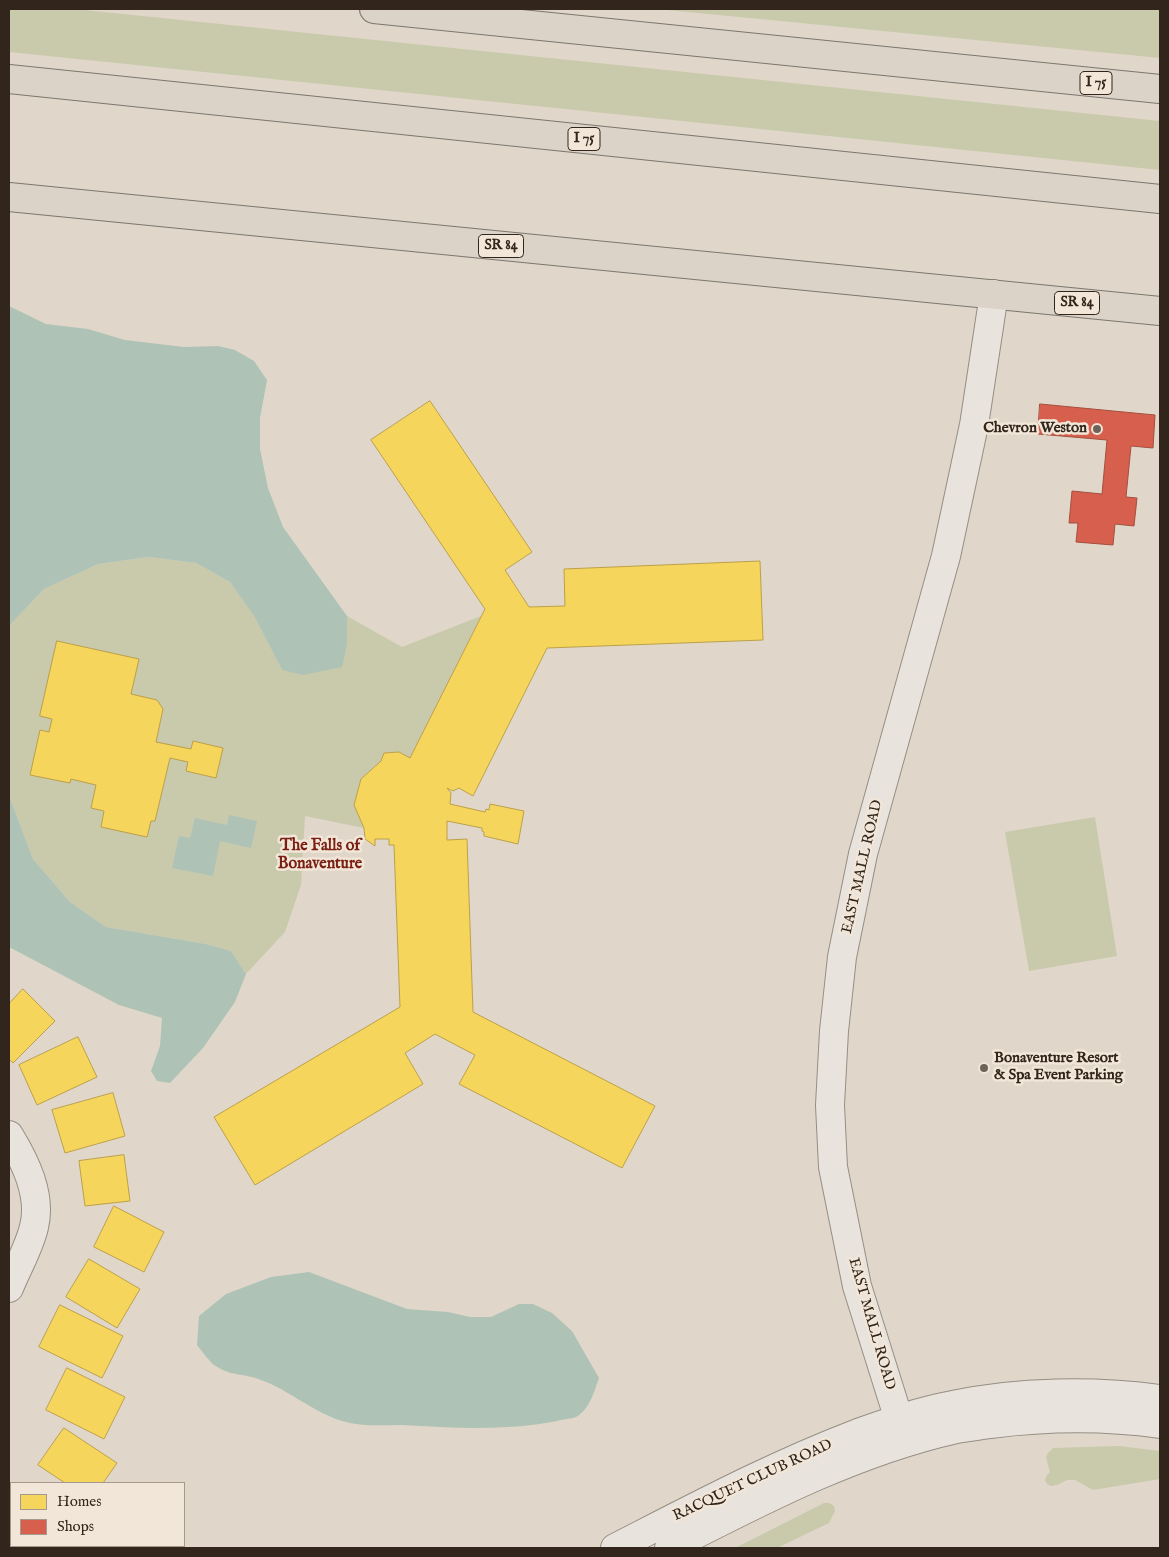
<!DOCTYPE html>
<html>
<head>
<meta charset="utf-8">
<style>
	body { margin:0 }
	#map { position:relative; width:1169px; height:1557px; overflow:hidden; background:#e0d7ca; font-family:"IM FELL English",serif }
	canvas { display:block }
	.frame { position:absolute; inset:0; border:10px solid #31251c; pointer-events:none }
	.legend { position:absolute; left:10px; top:1482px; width:175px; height:65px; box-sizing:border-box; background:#f1e6d7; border:1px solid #a4998c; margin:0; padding:6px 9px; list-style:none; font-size:15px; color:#31251c }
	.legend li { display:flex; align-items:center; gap:10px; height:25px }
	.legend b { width:25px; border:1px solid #a4998c }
</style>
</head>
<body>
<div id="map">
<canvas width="1169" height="1557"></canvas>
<div class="frame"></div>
<ul class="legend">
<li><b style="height:14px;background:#f6d55c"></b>Homes</li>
<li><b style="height:14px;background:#d6604d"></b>Shops</li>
</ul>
</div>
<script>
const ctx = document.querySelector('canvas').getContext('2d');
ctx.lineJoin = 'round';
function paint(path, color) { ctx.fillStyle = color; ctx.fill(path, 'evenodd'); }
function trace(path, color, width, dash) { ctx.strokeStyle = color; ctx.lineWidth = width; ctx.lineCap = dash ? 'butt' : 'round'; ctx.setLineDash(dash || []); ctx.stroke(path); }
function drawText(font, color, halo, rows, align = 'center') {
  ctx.font = font + ' "IM FELL English",serif'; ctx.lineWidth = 5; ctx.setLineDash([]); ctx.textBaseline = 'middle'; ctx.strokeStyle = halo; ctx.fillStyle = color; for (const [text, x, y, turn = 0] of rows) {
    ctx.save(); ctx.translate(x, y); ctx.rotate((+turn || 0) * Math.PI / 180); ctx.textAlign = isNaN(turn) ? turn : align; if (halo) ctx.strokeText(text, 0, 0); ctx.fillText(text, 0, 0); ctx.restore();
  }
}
paint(new Path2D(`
	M 9,9 L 75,9 L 1160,121 L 1160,170 L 9,52 Z
	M 657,9 L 1160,9 L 1160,58 Z
	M 149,557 L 196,563 L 230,582 L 254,616 L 282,670 L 347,644 L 347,616 L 402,647 L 481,616 L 410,758 L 399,752 L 384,753 L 381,761 L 361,779 L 354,805 L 364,828 L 305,816 L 301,885 L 285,932 L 246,974 L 231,951 L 206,944 L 106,927 L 70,902 L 33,859 L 9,795 L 9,626 L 44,589 L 98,564 Z
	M 1095,817 L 1117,956 L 1029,971 L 1005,832 Z
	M 1119,1446 L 1160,1451 L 1160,1479 L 1093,1490 L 1075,1480 L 1067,1480 L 1057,1485 L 1051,1486 L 1047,1484 L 1045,1480 L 1047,1475 L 1050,1472 L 1046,1457 L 1048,1453 L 1053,1448 Z
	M 824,1503 L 829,1503 L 834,1506 L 835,1511 L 829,1523 L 777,1548 L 735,1548 Z`), '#c9c9ab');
paint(new Path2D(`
	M 9,306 L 46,324 L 88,329 L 125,340 L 184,347 L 218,346 L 235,350 L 254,361 L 267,380 L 260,418 L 260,449 L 268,488 L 283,527 L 347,616 L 347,644 L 342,667 L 303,675 L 282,670 L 254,616 L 230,582 L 196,563 L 149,557 L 98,564 L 44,589 L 9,626 Z
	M 9,795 L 33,859 L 70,902 L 106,927 L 206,944 L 231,951 L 246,974 L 235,1002 L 203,1048 L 170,1083 L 157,1081 L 151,1071 L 160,1046 L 162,1018 L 119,1005 L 9,947 Z
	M 229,815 L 257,821 L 251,848 L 220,841 L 213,876 L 172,868 L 179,836 L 190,838 L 195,818 L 227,825 Z
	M 309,1272 L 407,1309 L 448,1312 L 470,1317 L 491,1317 L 519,1304 L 533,1304 L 552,1313 L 572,1331 L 599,1378 C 594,1392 590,1409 576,1417 C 571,1419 563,1419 557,1421 C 507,1431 454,1428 402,1425 C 382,1425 362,1427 342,1421 C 313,1412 289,1390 261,1380 C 244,1373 232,1377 214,1365 C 208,1360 202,1351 197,1345 L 199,1316 L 226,1294 L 271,1277 Z`), '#aec3b6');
const homes = new Path2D(`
	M 430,401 L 532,552 L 505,570 L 529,607 L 565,606 L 564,569 L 760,561 L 763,640 L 547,648 L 473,796 L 459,788 L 453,791 L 447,788 L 451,793 L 450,804 L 485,812 L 486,809 L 489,810 L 490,804 L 524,811 L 518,844 L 484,836 L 484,832 L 482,831 L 482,828 L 447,821 L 447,840 L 467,839 L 473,1012 L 655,1106 L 622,1168 L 459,1084 L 475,1055 L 435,1034 L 405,1053 L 423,1084 L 255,1185 L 214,1117 L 400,1007 L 394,845 L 389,845 L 389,839 L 375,839 L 375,846 L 365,839 L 364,828 L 354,805 L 361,779 L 381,761 L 384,753 L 399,752 L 410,758 L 485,609 L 371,440 Z
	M 57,641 L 139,659 L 131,694 L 157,700 L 163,709 L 156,742 L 191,749 L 193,741 L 223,748 L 216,778 L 186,771 L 188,762 L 170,758 L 155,821 L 151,821 L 147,837 L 101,827 L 104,811 L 91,808 L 96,785 L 71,779 L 70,783 L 30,775 L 40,730 L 49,732 L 52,719 L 40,716 Z
	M 23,989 L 55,1021 L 13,1063 L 9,1059 L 9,1004 Z
	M 78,1037 L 97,1077 L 37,1105 L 19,1065 Z
	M 113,1093 L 125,1136 L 65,1153 L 52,1110 Z
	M 124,1155 L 130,1201 L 85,1206 L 79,1161 Z
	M 114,1206 L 164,1232 L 144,1272 L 94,1247 Z
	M 89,1259 L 140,1289 L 117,1328 L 66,1297 Z
	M 60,1305 L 123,1336 L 102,1378 L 39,1347 Z
	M 67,1368 L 125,1397 L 104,1439 L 46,1410 Z
	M 64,1428 L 117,1463 L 103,1483 L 65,1483 L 38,1465 Z
	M 9,1490 L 11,1495 L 11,1546 L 33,1546 L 28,1548 L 9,1548 Z`);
paint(homes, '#f6d55c');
trace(homes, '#bba049', 1);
const shops = new Path2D(`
	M 1040,404 L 1155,415 L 1153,448 L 1131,446 L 1126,497 L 1137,498 L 1134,526 L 1115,524 L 1113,545 L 1076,542 L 1078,523 L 1069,523 L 1072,491 L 1102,494 L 1107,440 L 1038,434 Z`);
paint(shops, '#d6604d');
trace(shops, '#a44e3e', 1);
const minor = new Path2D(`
	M 9,1135 C 25,1161 42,1195 34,1227 C 29,1248 17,1268 9,1288
	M 906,1442 L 857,1286 L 833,1167 L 830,1105 L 834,1031 L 842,957 L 863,854 L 946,556 L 974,425 L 994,294
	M 615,1548 C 695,1507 774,1465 858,1433 C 889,1422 920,1411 953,1405 C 1017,1391 1095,1390 1160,1399
	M 669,1548 C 761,1501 854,1452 956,1429 C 967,1427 978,1426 990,1424 C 1046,1417 1104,1416 1160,1424`);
const major = new Path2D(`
	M 9,197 L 1160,311`);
const highway = new Path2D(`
	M 374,9 L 1160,89
	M 9,79 L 1160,199`);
trace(minor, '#958e85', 30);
trace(major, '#7c766e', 30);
trace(highway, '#7c766e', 30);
trace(minor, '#e8e3dc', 28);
trace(major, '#dbd3c7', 28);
trace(highway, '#dbd3c7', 28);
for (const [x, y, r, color] of [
	[1097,429,5,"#6e6359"],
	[984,1068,5,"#6e6359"]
]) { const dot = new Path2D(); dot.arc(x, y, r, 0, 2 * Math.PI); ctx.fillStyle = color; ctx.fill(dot); trace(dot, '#f1e6d7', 2); }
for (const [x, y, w] of [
	[1096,83,32],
	[584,139,32],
	[501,246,45],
	[1077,303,45]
]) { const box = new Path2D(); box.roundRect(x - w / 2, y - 11.5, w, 23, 4); ctx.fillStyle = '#f1e6d7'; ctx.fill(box); trace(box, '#31251c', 1); }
drawText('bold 14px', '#31251c', null, [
	["I 75",1096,83],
	["I 75",584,139],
	["SR 84",501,246],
	["SR 84",1077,303]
]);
drawText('bold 15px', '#31251c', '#f1e6d7', [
	["Chevron Weston",1087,429],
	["Bonaventure Resort",994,1059,"left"],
	["& Spa Event Parking",994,1076,"left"]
], 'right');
drawText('15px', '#31251c', '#f1e6d7', [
	["EAST MALL ROAD",863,867,-77],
	["EAST MALL ROAD",871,1324,74],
	["RACQUET CLUB ROAD",753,1481,-25]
]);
drawText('bold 16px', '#7a1f14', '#f1e6d7', [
	["The Falls of",320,847],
	["Bonaventure",320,865]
]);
</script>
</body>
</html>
